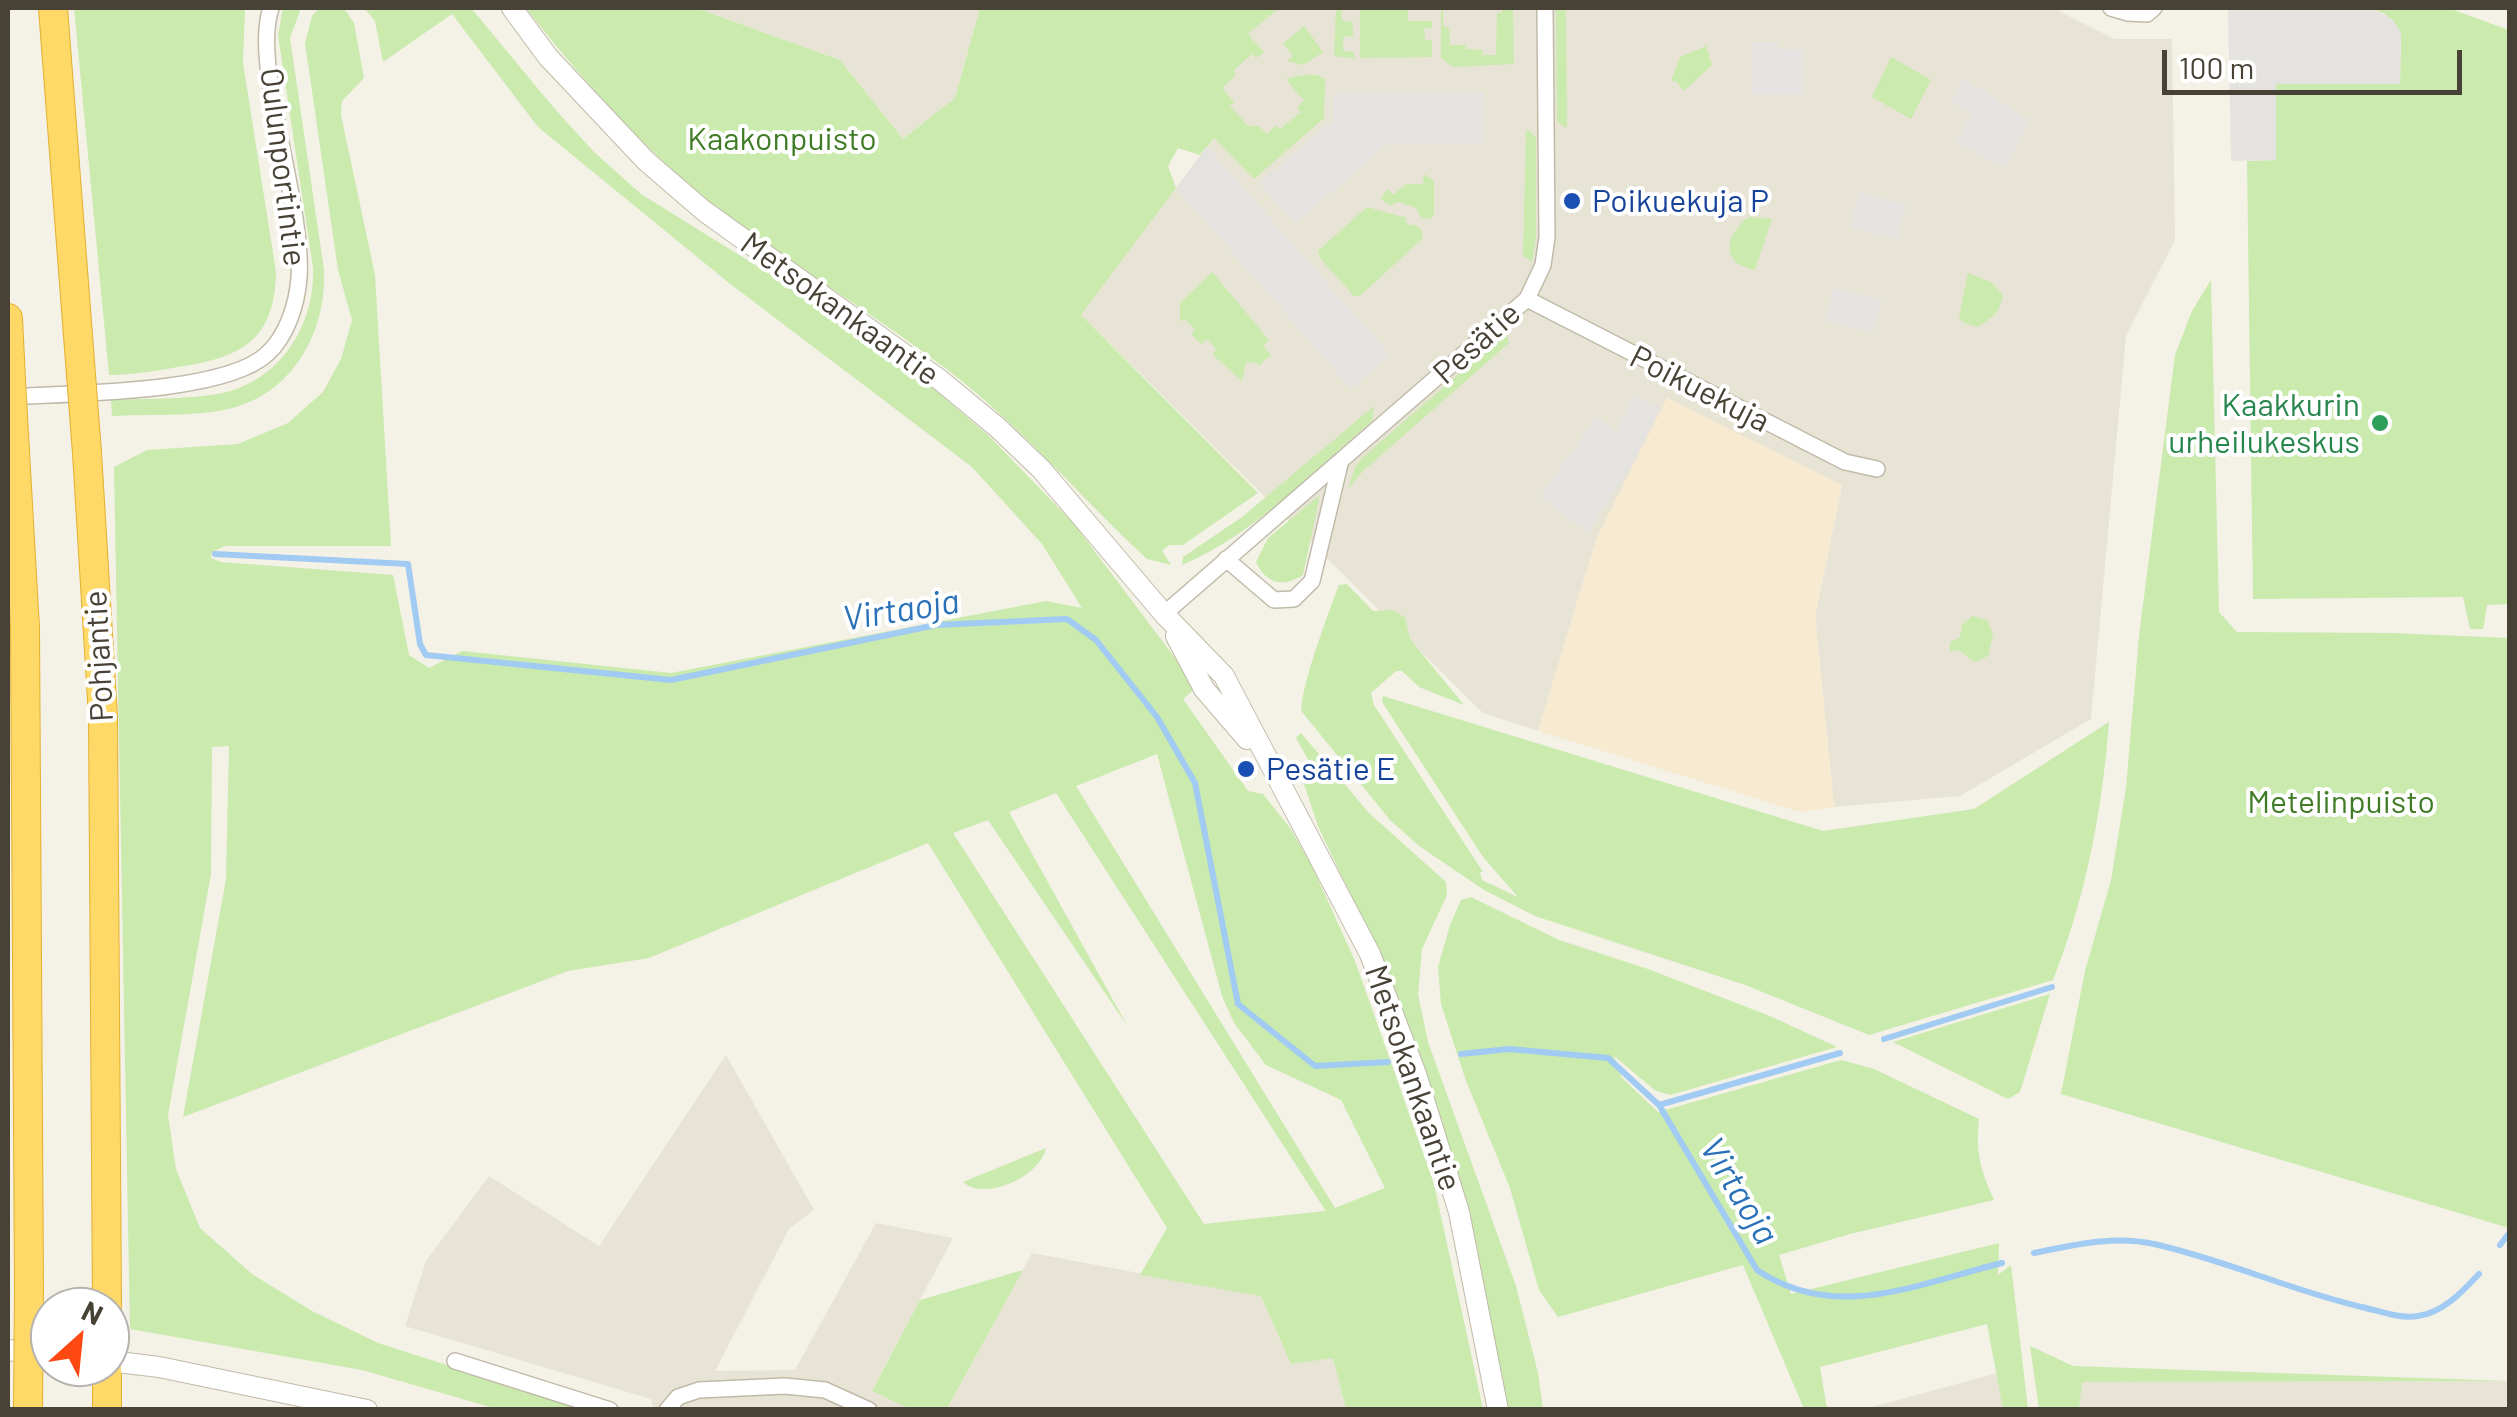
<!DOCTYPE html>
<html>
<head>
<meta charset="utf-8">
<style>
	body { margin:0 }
	#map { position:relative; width:2517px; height:1417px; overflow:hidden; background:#f4f1e7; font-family:Barlow,sans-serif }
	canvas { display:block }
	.frame { position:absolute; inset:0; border:10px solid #484236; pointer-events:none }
	.north { position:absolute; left:30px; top:1287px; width:100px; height:100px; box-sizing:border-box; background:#fff; border:2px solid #b6b3af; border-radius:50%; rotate:27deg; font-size:28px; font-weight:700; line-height:40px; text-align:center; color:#484236 }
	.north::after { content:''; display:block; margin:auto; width:35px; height:45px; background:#ff4913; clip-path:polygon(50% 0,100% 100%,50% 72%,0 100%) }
	.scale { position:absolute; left:2162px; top:50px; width:300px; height:45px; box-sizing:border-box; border:5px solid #484236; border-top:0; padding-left:12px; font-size:30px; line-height:35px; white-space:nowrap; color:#484236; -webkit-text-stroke:8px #fff; paint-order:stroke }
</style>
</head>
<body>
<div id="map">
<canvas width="2517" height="1417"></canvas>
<div class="frame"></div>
<div class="north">N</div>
<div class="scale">100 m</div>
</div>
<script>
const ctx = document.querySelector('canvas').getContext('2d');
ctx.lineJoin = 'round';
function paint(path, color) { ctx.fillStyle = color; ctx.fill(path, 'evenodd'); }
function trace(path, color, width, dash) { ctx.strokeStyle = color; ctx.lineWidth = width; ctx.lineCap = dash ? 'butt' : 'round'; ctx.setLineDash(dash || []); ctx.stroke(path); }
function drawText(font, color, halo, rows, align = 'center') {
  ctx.font = font + ' Barlow,sans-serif'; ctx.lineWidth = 8; ctx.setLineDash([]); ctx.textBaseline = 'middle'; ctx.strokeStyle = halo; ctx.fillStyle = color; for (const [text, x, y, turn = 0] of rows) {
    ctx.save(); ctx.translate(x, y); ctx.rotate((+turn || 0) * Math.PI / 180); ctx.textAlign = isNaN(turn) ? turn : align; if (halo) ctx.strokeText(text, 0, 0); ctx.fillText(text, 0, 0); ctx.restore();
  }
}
paint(new Path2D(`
	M 696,8 L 980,8 L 955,98 L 903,139 L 840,60 Z
	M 1211,8 L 2053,8 L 2115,39 L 2172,39 L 2175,240 L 2126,336 L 2091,719 L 1960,796 L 1834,807 L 1815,616 L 1842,486 L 1597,537 L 1538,731 L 1483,713 L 1081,315 L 1217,133 Z
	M 726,1055 L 814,1210 L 789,1229 L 715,1371 L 795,1370 L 876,1223 L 953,1238 L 872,1390 L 910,1409 L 653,1409 L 651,1399 L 405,1326 L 426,1261 L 489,1176 L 599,1246 Z
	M 1032,1253 L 1261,1296 L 1291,1364 L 1333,1357 L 1346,1409 L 947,1410 Z
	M 1997,1373 L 2003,1409 L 1861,1410 Z
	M 2509,1381 L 2509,1409 L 2079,1410 L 2081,1382 Z`), '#e8e4d5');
paint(new Path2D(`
	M 1667,398 L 1842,485 L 1815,616 L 1834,807 L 1800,812 L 1538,731 L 1597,537 Z`), '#f7ead1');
paint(new Path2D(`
	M 74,8 L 245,8 L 243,63 L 276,272 C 275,341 240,358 178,367 C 155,371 132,375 109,375 Z
	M 283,8 L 301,8 L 290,38 L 324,270 C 327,332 292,395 228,409 C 192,417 149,414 112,416 L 111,400 C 147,398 193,400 227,392 C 283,377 315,323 313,268 L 278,35 Z
	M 319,8 L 344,8 L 354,23 L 364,78 L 342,101 L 341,115 L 375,275 L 391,546 L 225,546 L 212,552 L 211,558 L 221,562 L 393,575 L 409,655 L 429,668 L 462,651 L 671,673 L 1046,601 L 1082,608 L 1042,544 L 972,467 L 729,283 L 538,127 L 452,14 L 383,62 L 375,21 L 364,8 L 471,8 L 554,108 L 594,152 L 641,194 L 768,273 L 934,389 L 989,436 L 1074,524 L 1197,687 L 1183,699 L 1248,791 L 1263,794 L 1290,828 L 1311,864 L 1355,961 L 1434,1184 L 1483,1409 L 1346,1409 L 1333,1358 L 1291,1364 L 1261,1296 L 1140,1275 L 1167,1228 L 928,843 L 649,958 L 568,971 L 183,1117 L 226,879 L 229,746 L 212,747 L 211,874 L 168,1115 L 176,1169 L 200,1228 L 252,1274 L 312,1311 L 378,1343 L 584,1409 L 497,1409 L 362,1370 L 130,1329 L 114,467 L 147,450 L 238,444 L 288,423 L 323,392 L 341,359 L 352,320 L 338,270 L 305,43 L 312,16 ZM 1157,754 L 1222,996 L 1234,1023 L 1266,1065 L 1341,1100 L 1385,1188 L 1335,1208 L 1076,786 ZM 1056,793 L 1325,1210 L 1325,1211 L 1204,1224 L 953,833 L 988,820 L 1128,1027 L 1009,812 Z
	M 526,8 L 696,8 L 840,60 L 903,139 L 955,98 L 980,8 L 1279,8 L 1248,34 L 1264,52 L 1256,58 L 1252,54 L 1234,70 L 1236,75 L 1222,88 L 1234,102 L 1230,106 L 1248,126 L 1259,126 L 1267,134 L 1276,126 L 1280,129 L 1301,112 L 1297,107 L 1304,101 L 1286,79 C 1298,75 1314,71 1325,79 L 1324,118 L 1254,179 L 1214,138 L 1200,155 L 1178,148 L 1168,166 L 1176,188 L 1081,315 L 1258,493 L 1183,545 L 1169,545 L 1162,551 L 1171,565 L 1147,559 C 1080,497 1022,427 949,371 C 873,313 790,264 714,205 C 643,149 581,79 526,8 Z
	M 1336,8 L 1353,8 L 1342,10 L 1342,21 L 1353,22 L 1353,36 L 1343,37 L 1343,51 L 1354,52 L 1354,58 L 1334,56 Z
	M 1360,8 L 1408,8 L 1408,21 L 1432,21 L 1432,28 L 1424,29 L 1425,40 L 1432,40 L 1432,57 L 1360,58 Z
	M 1441,8 L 1446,8 L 1443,10 L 1443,25 L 1449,29 L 1450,45 L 1465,45 L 1466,49 L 1482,50 L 1482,55 L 1496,55 L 1497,13 L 1502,13 L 1502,8 L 1513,8 L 1514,64 L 1453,67 L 1441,58 Z
	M 1556,8 L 1566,8 L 1567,129 L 1557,121 Z
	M 2371,8 L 2448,8 L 2509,30 L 2510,604 L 2487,605 L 2483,629 L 2470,629 L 2463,597 L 2253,599 L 2247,161 L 2276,160 L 2275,84 L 2400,83 L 2401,33 L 2385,14 Z
	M 1304,26 L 1323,52 L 1303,65 L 1287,61 L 1293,56 L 1283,44 Z
	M 1706,46 L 1712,65 L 1684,91 L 1676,81 L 1671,81 L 1680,57 Z
	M 1891,57 L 1931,80 L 1911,119 L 1872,97 Z
	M 1526,129 L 1536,137 L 1536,237 L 1532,262 L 1523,256 Z
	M 1424,174 L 1434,181 L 1434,215 L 1430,219 L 1421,217 L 1416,208 L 1400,202 L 1390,205 L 1381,199 L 1387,189 L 1393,195 L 1406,184 L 1423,184 Z
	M 1367,207 L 1407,218 L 1405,221 L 1410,226 L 1413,224 L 1421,229 L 1423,238 L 1360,296 L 1354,296 L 1319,257 L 1318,251 Z
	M 1749,217 L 1772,219 L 1755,270 C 1720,264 1724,235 1749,217 Z
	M 1212,272 L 1269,340 L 1263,346 L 1271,355 L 1258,366 L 1258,363 L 1246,362 L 1242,381 L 1213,355 L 1216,349 L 1207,339 L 1201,344 L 1191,334 L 1195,330 L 1185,319 L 1180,322 L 1180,303 Z
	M 1968,273 L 1991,282 L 2003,295 C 2000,313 1992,318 1977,327 L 1964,323 L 1959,317 Z
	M 2211,280 L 2219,612 L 2237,632 L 2391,633 L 2509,638 L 2509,1228 L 2061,1094 L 2085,971 L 2111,880 L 2126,788 L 2139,636 L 2175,355 L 2192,311 Z
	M 1506,333 L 1509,343 L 1363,471 L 1348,489 L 1355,467 L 1362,458 Z
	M 1374,406 L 1372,421 C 1313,471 1254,535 1182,565 L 1183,557 L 1242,517 Z
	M 1320,495 L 1303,575 C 1283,588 1266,584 1256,562 L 1268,538 Z
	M 1347,584 L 1373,611 L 1392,610 L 1405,617 L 1410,639 L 1464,705 L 1419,687 L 1402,671 L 1396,671 L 1371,693 L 1374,705 L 1483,872 L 1480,872 L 1482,880 L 1518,897 L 1483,857 L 1382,702 L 1383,696 L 1823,831 L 1974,809 L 2109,722 C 2102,812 2086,896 2053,980 L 1869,1035 L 1745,985 L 1535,916 L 1484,890 L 1419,846 L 1390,820 L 1302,712 C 1298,694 1330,608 1339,585 Z
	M 1972,616 L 1987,620 L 1993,634 L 1988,656 L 1974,662 L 1959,650 L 1950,651 L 1950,642 L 1960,638 L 1962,625 Z
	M 1301,733 L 1369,813 L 1446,882 L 1447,895 L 1422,949 L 1418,994 L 1428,1042 L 1516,1286 L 1538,1373 L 1543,1409 L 1503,1409 L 1438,1111 L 1397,994 L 1318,826 L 1299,769 L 1310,763 L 1296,738 Z
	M 1471,897 L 1559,940 L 1648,969 L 1770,1016 L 1837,1047 L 1670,1095 L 1656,1091 L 1614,1056 L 1622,1078 L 1658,1112 L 1841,1060 L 1874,1069 L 1979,1119 C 1975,1150 1981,1172 1994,1200 L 1850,1234 L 1779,1255 L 1791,1294 L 1999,1243 L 1998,1275 L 2011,1265 L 2028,1409 L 2003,1409 L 1987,1324 L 1820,1367 L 1827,1409 L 1804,1409 L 1743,1265 L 1558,1317 L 1539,1290 L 1510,1188 L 1466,1081 L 1441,1004 L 1438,967 L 1450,925 L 1461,900 Z
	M 2050,994 L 2020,1092 L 2008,1099 L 1893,1042 Z
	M 1046,1148 C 1041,1176 985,1202 963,1182 Z
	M 1023,1270 L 947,1409 L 910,1409 L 872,1391 L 920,1300 Z
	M 2030,1346 L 2073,1366 L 2509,1381 L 2082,1382 L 2079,1409 L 2039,1409 Z`), '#caeaae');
paint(new Path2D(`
	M 2228,8 L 2371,8 L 2393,20 L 2401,33 L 2400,84 L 2276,84 L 2276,160 L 2231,161 Z
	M 1751,42 L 1778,42 L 1779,49 L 1803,49 L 1804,95 L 1752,95 Z
	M 1963,78 L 2030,120 L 2005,168 L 1956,143 L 1971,113 L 1951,102 Z
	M 1334,93 L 1484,93 L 1484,144 L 1388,144 L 1295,224 L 1259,183 L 1334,119 Z
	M 1207,146 L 1390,355 L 1351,389 L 1176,188 Z
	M 1859,192 L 1907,205 L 1897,240 L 1850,227 Z
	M 1833,288 L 1882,299 L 1873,333 L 1825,321 Z
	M 1634,395 L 1660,408 L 1631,466 L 1588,533 L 1540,497 L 1596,417 L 1616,431 Z`), '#e5e3df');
trace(new Path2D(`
	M 215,554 L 408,564 L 420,644 L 426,655 L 671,680 L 936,625 L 1067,619 L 1096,640 L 1157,717 L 1195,783 L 1238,1004 L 1315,1066 L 1388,1062
	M 1884,1039 L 2052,987
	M 1461,1054 L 1509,1049 L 1608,1058 L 1659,1105 L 1757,1270 C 1836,1323 1917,1284 2002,1263
	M 1659,1105 L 1840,1053
	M 2500,1245 L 2510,1232
	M 2034,1253 C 2074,1245 2113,1235 2154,1244 C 2226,1260 2294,1292 2366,1308 C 2382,1312 2401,1319 2418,1316 C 2443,1313 2463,1291 2479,1274`), '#a1cbf3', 6);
const minor = new Path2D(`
	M 2111,8 L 2128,13 L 2147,14 L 2154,8
	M 1527,299 L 1845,462 L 1877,469
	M 8,397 C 68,393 224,394 267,354 C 287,336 297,304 299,278 C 302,237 286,170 278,128 C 272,94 260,40 271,8
	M 1226,559 L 1274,600 L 1294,599 L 1312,581 L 1340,464
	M 1164,614 L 1527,299 L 1543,265 L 1547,237 L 1545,8
	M 455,1361 L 610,1410
	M 667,1410 L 678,1397 L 699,1390 L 785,1386 L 825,1390 L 869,1410`);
const tertiary = new Path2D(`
	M 512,8 L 548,57 L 646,161 L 704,211 L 940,380 L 997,427 L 1041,469 L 1164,614 L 1224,676 L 1370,954 L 1416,1074 L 1459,1212 L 1498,1410
	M 1176,636 L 1204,689 L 1247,739
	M 8,1350 L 50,1355
	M 110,1361 L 159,1367 L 367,1410`);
const motorway = new Path2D(`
	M 53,8 L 81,375
	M 8,318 L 11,380
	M 15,452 L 25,628 L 29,1289
	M 87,453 L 103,717 L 107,1307
	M 107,1410 L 107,1367`);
trace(minor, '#c0baa9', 18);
trace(tertiary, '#c0baa9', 22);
trace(motorway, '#e4b032', 30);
trace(minor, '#fff', 15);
trace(tertiary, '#fff', 20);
trace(motorway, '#ffd967', 28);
const motorwayBridge = new Path2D(`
	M 81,375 L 87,453
	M 11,380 L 15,452
	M 28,1409 L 29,1289`);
trace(motorwayBridge, '#e4b032', 30, []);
trace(motorwayBridge, '#ffd967', 28);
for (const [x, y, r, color] of [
	[1572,201,10,"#1a4fb4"],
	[2380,423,10,"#2e9e5b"],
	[1246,769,10,"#1a4fb4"]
]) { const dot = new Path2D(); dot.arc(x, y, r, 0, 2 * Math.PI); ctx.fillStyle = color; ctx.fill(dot); trace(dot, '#fff', 4); }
drawText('32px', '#407c26', '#fff', [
	["Kaakonpuisto",782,139],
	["Metelinpuisto",2341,802]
]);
drawText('32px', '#484236', '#fff', [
	["Oulunportintie",283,167,83],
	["Metsokankaantie",840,309,36],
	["Pesätie",1477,343,-42],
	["Poikuekuja",1700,389,27],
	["Pohjantie",99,656,-93],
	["Metsokankaantie",1413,1078,71]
]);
drawText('32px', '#164399', '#fff', [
	["Poikuekuja P",1592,201],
	["Pesätie E",1266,769]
], 'left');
drawText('32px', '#27864d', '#fff', [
	["Kaakkurin",2360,405],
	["urheilukeskus",2360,442]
], 'right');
drawText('italic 35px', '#2a71b8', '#fff', [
	["Virtaoja",901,610,-9],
	["Virtaoja",1739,1191,59]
]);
</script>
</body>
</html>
